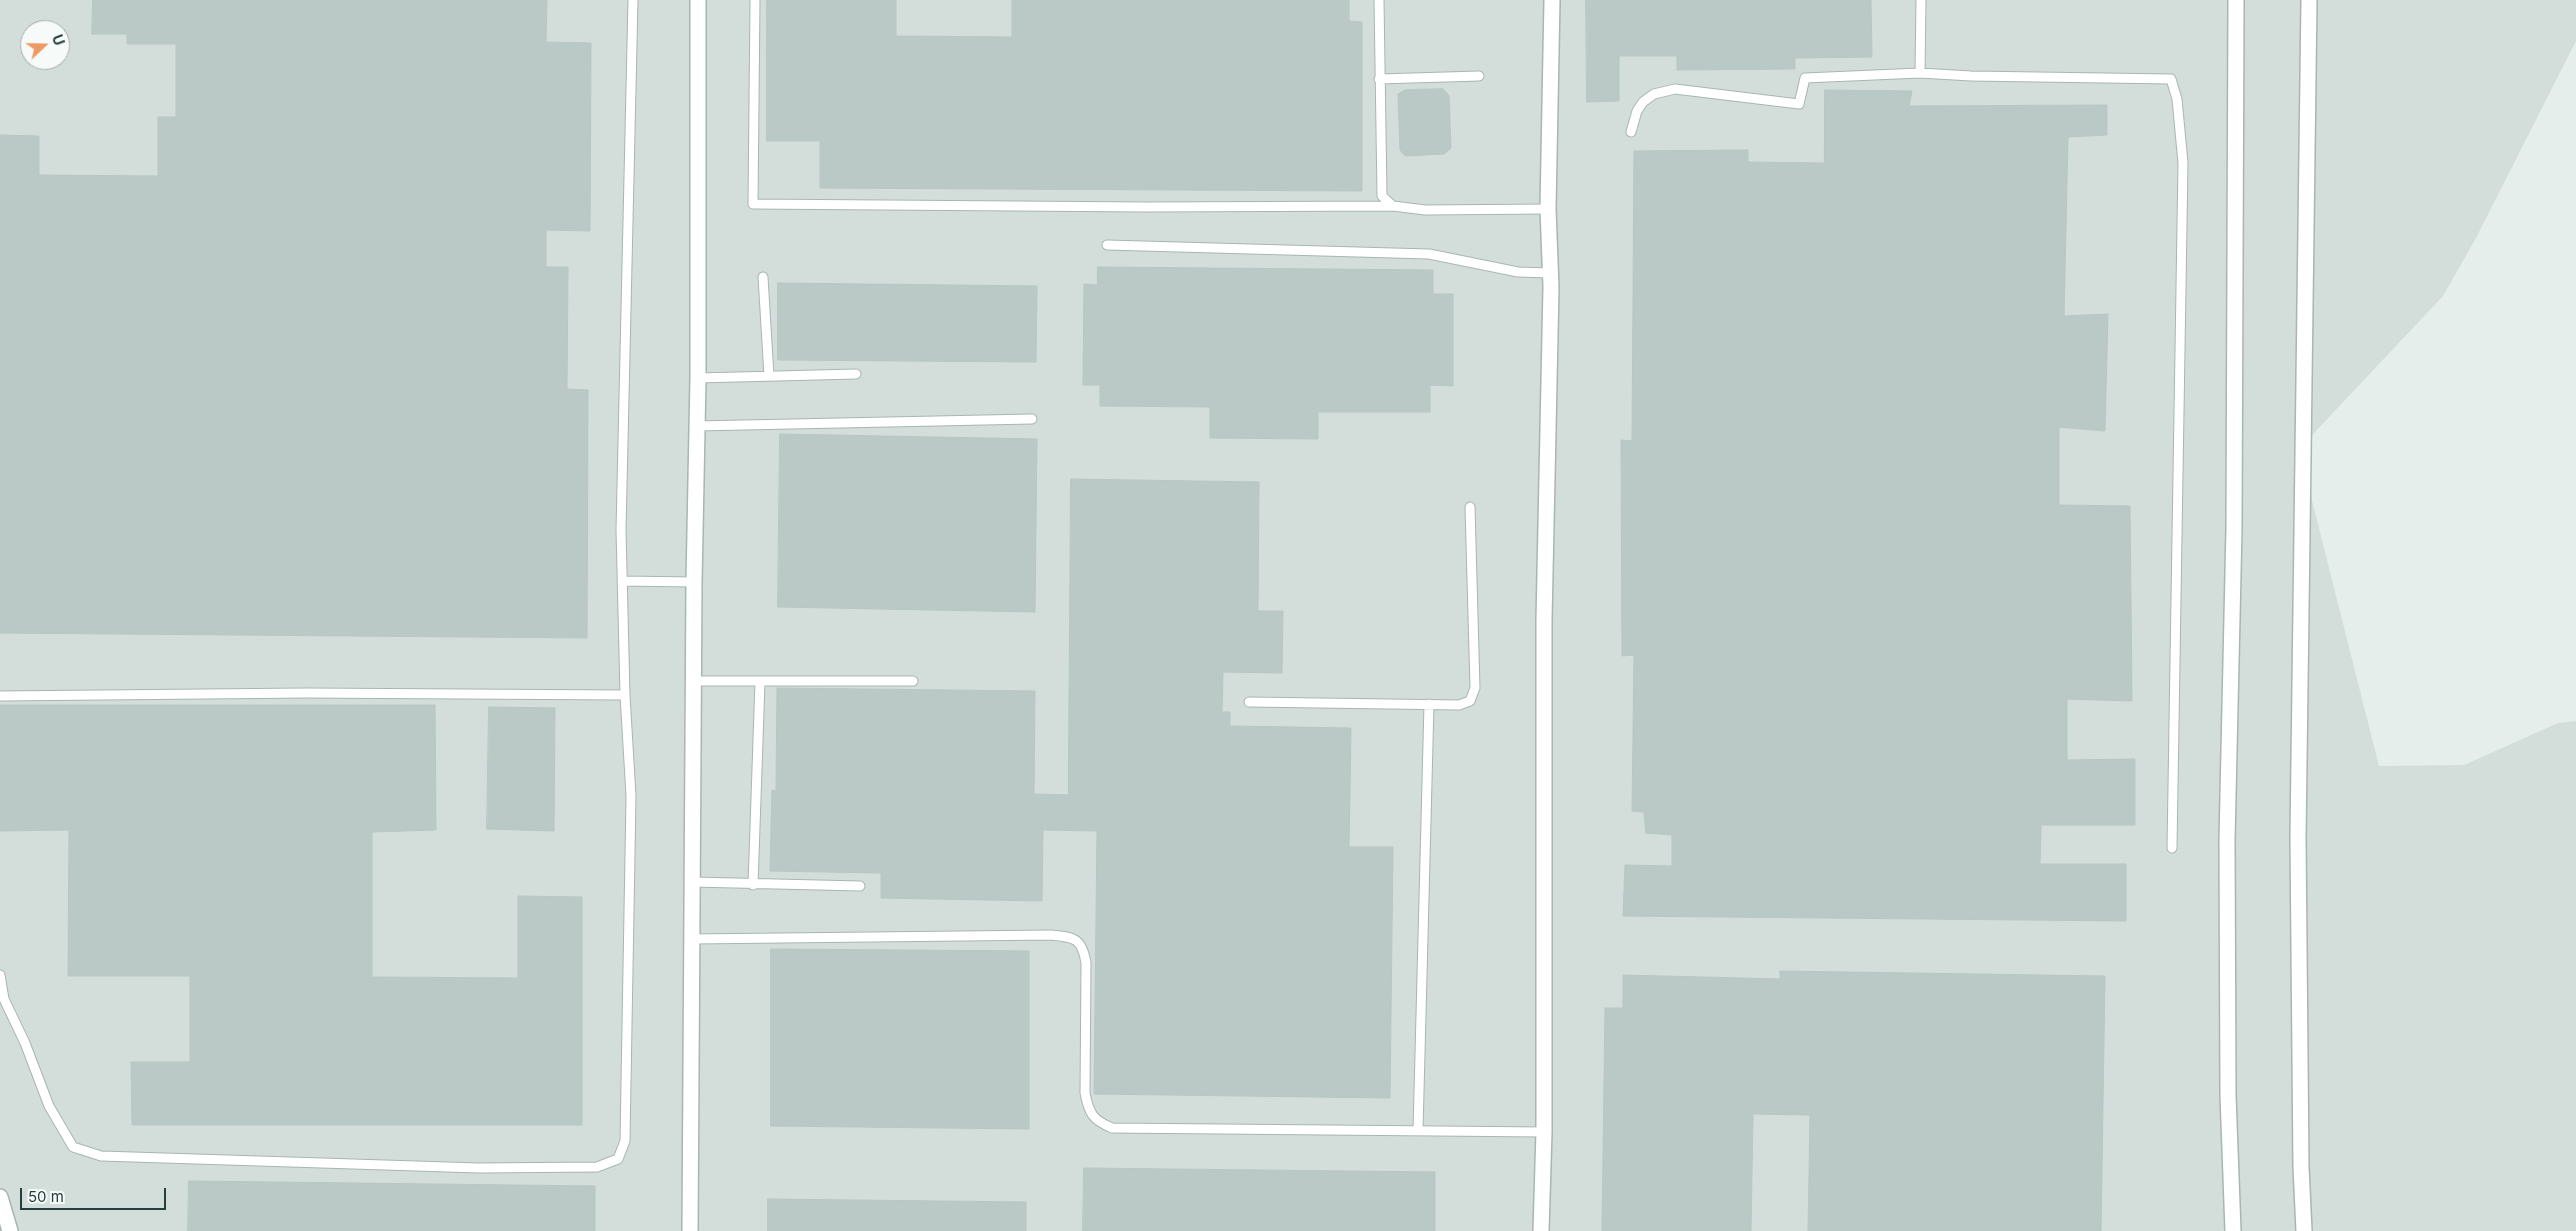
<!DOCTYPE html>
<html>
<head>
<meta charset="utf-8">
<style>
	body { margin:0 }
	#map { position:relative; width:2576px; height:1231px; overflow:hidden; background:#e5eeeb; font-family:Inter,sans-serif }
	canvas { display:block }
	.north { position:absolute; left:20px; top:20px; width:50px; height:50px; box-sizing:border-box; background:#f6faf9; border:1px solid #a2afad; border-radius:50%; rotate:69deg; font-size:14px; font-weight:700; line-height:20px; text-align:center; color:#253f3c }
	.north::after { content:''; display:block; margin:auto; width:18px; height:22px; background:#ed9a64; clip-path:polygon(50% 0,100% 100%,50% 72%,0 100%) }
	.scale { position:absolute; left:20px; top:1188px; width:146px; height:22px; box-sizing:border-box; border:2px solid #253f3c; border-top:0; padding-left:6px; font-size:15px; line-height:18px; white-space:nowrap; color:#253f3c; -webkit-text-stroke:4px #f6faf9; paint-order:stroke }
</style>
</head>
<body>
<div id="map">
<canvas width="2576" height="1231"></canvas>
<div class="north">U</div>
<div class="scale">50 m</div>
</div>
<script>
const ctx = document.querySelector('canvas').getContext('2d');
ctx.lineJoin = 'round';
function paint(path, color) { ctx.fillStyle = color; ctx.fill(path, 'evenodd'); }
function trace(path, color, width, dash) { ctx.strokeStyle = color; ctx.lineWidth = width; ctx.lineCap = dash ? 'butt' : 'round'; ctx.setLineDash(dash || []); ctx.stroke(path); }
paint(new Path2D(`
	M 0,0 L 2576,0 L 2576,41 L 2476,238 L 2443,296 L 2299,449 L 2379,766 L 2464,765 L 2558,723 L 2576,721 L 2576,1231 L 0,1231 ZM 30,30 L 60,30 L 60,60 L 30,60 Z`), '#d3dedb');
const building = new Path2D(`
	M 93,0 L 547,0 L 546,42 L 591,43 L 590,231 L 546,230 L 546,267 L 568,267 L 567,389 L 588,390 L 587,638 L 0,633 L 0,135 L 39,136 L 39,175 L 158,176 L 158,117 L 176,117 L 176,44 L 127,44 L 127,34 L 92,34 Z
	M 767,0 L 896,0 L 896,36 L 1012,37 L 1012,0 L 1349,0 L 1349,21 L 1362,22 L 1362,191 L 820,188 L 820,141 L 767,141 Z
	M 1586,0 L 1871,0 L 1872,57 L 1795,58 L 1795,69 L 1677,70 L 1677,56 L 1619,56 L 1619,101 L 1587,102 Z
	M 1443,89 L 1449,96 L 1451,148 L 1444,154 L 1405,156 L 1400,150 L 1398,94 L 1405,90 Z
	M 1825,90 L 1912,91 L 1909,106 L 2107,105 L 2107,135 L 2068,137 L 2064,316 L 2108,314 L 2105,431 L 2059,427 L 2059,505 L 2130,506 L 2132,701 L 2067,699 L 2067,760 L 2135,759 L 2135,825 L 2041,825 L 2040,864 L 2126,864 L 2126,921 L 1623,916 L 1625,865 L 1672,866 L 1672,835 L 1646,833 L 1644,812 L 1632,811 L 1634,655 L 1622,656 L 1621,440 L 1632,441 L 1634,151 L 1748,150 L 1748,162 L 1824,163 Z
	M 1098,267 L 1433,270 L 1433,294 L 1453,294 L 1453,386 L 1430,385 L 1430,412 L 1318,412 L 1318,439 L 1210,438 L 1210,407 L 1100,406 L 1100,385 L 1083,385 L 1084,284 L 1097,285 Z
	M 778,283 L 1037,286 L 1036,362 L 778,360 Z
	M 780,434 L 1037,439 L 1035,612 L 778,607 Z
	M 1071,479 L 1259,482 L 1258,611 L 1283,611 L 1282,673 L 1223,672 L 1222,712 L 1230,712 L 1230,726 L 1351,728 L 1349,847 L 1393,847 L 1390,1098 L 1094,1094 L 1097,831 L 1043,830 L 1042,901 L 881,898 L 881,873 L 770,871 L 772,790 L 776,791 L 777,688 L 1035,691 L 1034,794 L 1068,795 Z
	M 0,705 L 435,705 L 436,830 L 372,832 L 372,977 L 518,978 L 518,896 L 582,897 L 582,1125 L 132,1125 L 131,1062 L 190,1062 L 190,976 L 68,976 L 69,830 L 0,831 Z
	M 489,707 L 555,708 L 554,831 L 487,829 Z
	M 771,949 L 1029,951 L 1029,1129 L 771,1126 Z
	M 1780,971 L 2105,976 L 2101,1231 L 1808,1231 L 1810,1115 L 1753,1114 L 1751,1231 L 1602,1231 L 1605,1008 L 1623,1008 L 1623,975 L 1780,979 Z
	M 1084,1168 L 1435,1172 L 1435,1231 L 1083,1231 Z
	M 189,1181 L 595,1186 L 595,1231 L 188,1231 Z
	M 768,1199 L 1026,1202 L 1026,1231 L 768,1231 Z`);
paint(building, '#bac9c5');
trace(building, '#b8c7c3', 1);
const service = new Path2D(`
	M 755,0 L 753,204 L 1146,207 L 1393,206
	M 1379,0 L 1382,196 L 1393,206 L 1425,210 L 1548,209
	M 1921,0 L 1920,73 L 1971,76 L 2171,79 L 2177,99 L 2183,163 L 2172,848
	M 1379,79 L 1479,76
	M 1631,132 L 1637,111 L 1643,102 L 1654,94 L 1675,89 L 1799,104 L 1805,78 L 1920,73
	M 1107,245 L 1429,254 L 1518,272 L 1550,273
	M 763,277 L 769,376
	M 698,378 L 856,374
	M 696,426 L 1032,419
	M 622,581 L 694,582
	M 694,681 L 913,681
	M 0,696 L 306,693 L 625,695
	M 1249,702 L 1459,705 L 1470,701 L 1475,688 L 1470,507
	M 693,882 L 860,886
	M 753,885 L 760,682
	M 692,939 L 1051,935 C 1074,937 1082,938 1086,963 L 1085,1093 C 1089,1114 1093,1120 1112,1128 L 1544,1132
	M 0,975 L 4,999 L 25,1043 L 49,1106 L 73,1147 L 101,1156 L 479,1168 L 597,1167 L 618,1159 L 625,1141 L 631,796 L 625,695 L 621,530 L 633,0
	M 1418,1131 L 1429,704`);
const minor = new Path2D(`
	M 0,1197 L 10,1231
	M 690,1231 L 694,582 L 698,378 L 698,0
	M 1541,1231 L 1544,1132 L 1544,620 L 1551,287 L 1548,209 L 1552,0`);
const tertiary = new Path2D(`
	M 2233,1231 L 2228,1095 L 2227,840 L 2234,528 L 2236,0
	M 2304,1231 L 2301,1167 L 2298,837 L 2309,0`);
trace(service, '#a8b6b3', 11);
trace(minor, '#a8b6b3', 18);
trace(tertiary, '#a8b6b3', 18);
trace(service, '#fff', 9);
trace(minor, '#fff', 15);
trace(tertiary, '#fff', 15);
</script>
</body>
</html>
